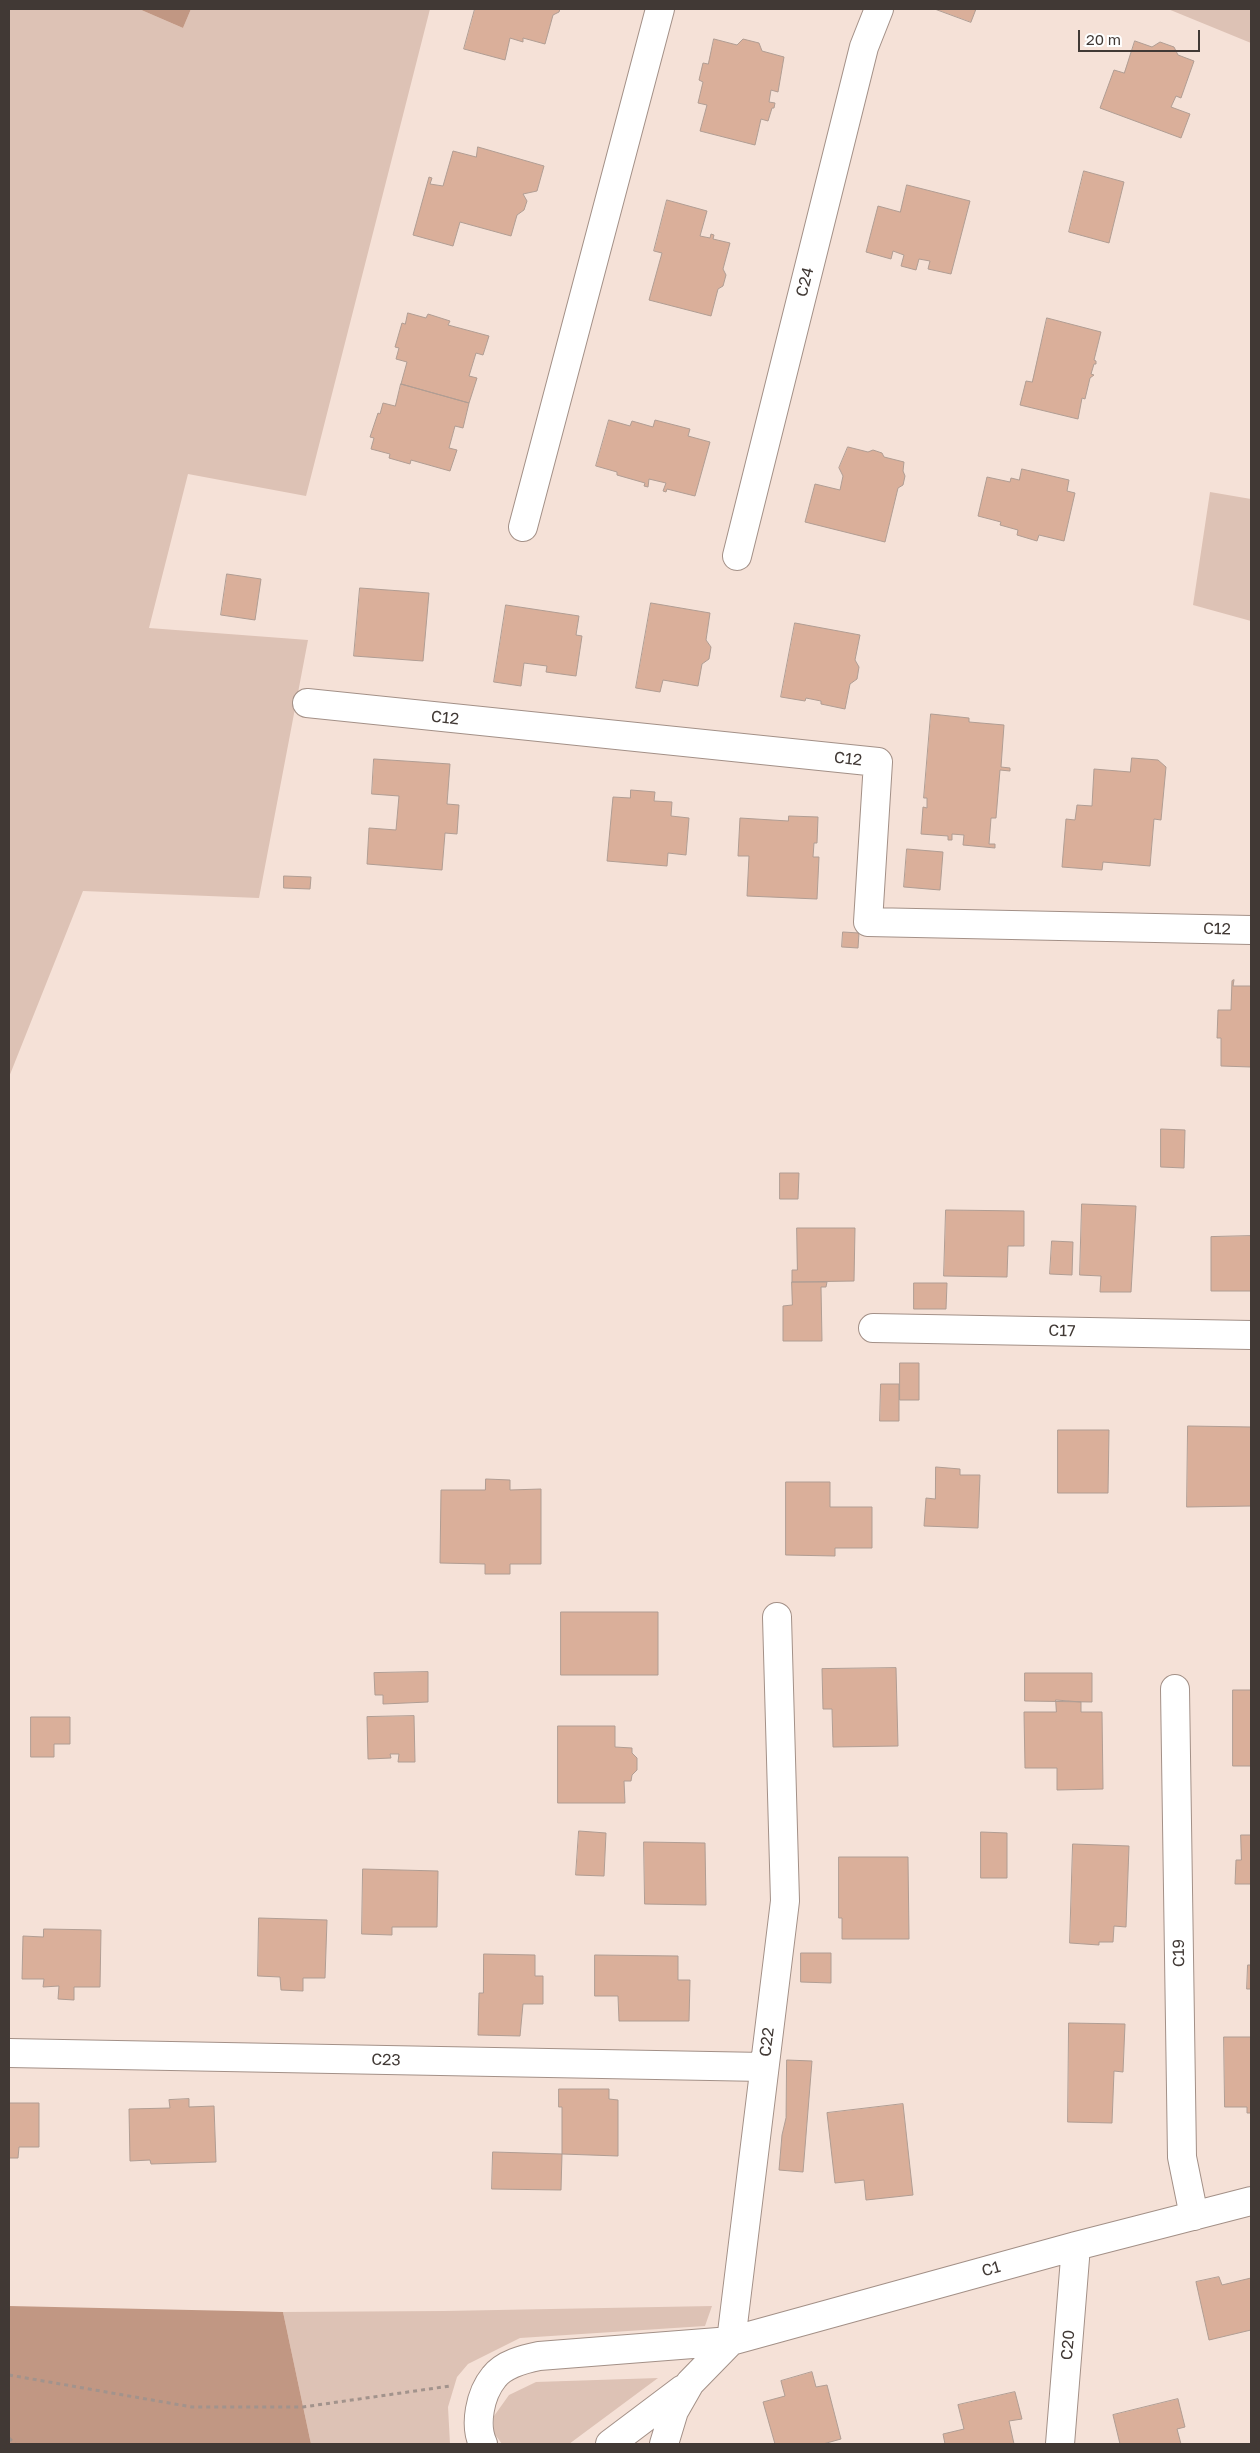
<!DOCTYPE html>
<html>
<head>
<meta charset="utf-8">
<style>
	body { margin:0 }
	#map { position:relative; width:1260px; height:2453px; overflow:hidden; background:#f5e1d7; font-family:"Golos Text",sans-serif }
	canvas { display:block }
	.frame { position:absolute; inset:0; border:10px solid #413935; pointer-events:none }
	.scale { position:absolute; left:1078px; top:30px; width:122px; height:22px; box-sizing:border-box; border:2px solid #413935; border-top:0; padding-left:6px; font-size:15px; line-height:18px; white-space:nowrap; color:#413935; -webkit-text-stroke:4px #fff; paint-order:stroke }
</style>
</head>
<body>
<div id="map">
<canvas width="1260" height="2453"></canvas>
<div class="frame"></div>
<div class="scale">20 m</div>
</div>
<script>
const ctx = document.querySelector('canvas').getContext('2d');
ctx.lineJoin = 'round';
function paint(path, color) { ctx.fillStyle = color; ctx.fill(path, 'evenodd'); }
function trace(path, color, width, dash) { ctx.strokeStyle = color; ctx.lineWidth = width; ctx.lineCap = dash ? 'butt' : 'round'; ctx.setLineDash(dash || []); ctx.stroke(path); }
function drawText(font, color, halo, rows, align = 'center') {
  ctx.font = font + ' "Golos Text",sans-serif'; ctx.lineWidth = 5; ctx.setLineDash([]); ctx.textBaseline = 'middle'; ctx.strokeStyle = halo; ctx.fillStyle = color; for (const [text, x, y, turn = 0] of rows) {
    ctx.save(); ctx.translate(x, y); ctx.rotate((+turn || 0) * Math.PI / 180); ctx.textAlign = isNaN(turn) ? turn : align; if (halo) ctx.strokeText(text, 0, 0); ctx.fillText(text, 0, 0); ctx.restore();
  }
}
paint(new Path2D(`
	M 9,9 L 139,9 L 183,28 L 191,9 L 430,9 L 306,496 L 188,474 L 149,628 L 308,640 L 259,898 L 83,891 L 9,1077 Z
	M 1168,9 L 1251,9 L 1251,43 Z
	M 1210,492 L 1251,499 L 1251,621 L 1193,605 Z
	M 712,2306 L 705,2326 L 520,2338 L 468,2364 L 457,2377 L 448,2407 L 450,2444 L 311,2444 L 283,2312 L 444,2311 Z
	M 658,2378 L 569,2444 L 502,2444 L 494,2433 L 494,2416 L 509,2395 L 536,2382 Z`), '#ddc2b5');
paint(new Path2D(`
	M 139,9 L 191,9 L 183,28 Z
	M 9,2306 L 283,2312 L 311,2444 L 9,2444 Z`), '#c19783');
const building = new Path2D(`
	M 475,9 L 560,9 L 559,12 L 553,15 L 545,44 L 523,38 L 523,42 L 510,38 L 505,60 L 464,49 Z
	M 935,9 L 976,9 L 971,22 Z
	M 714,39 L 737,45 L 743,39 L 759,43 L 762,51 L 784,57 L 778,92 L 771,90 L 769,102 L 775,103 L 774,108 L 772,108 L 768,121 L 761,119 L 755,145 L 700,131 L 707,105 L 698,103 L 703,82 L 699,80 L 703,63 L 708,64 Z
	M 1135,41 L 1152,47 L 1160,42 L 1174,47 L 1178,55 L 1194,61 L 1181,98 L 1176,96 L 1171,107 L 1190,114 L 1181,138 L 1100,108 L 1114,70 L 1124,73 Z
	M 478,147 L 544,166 L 537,191 L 523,194 L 527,201 L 524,210 L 517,215 L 511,236 L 460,222 L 453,246 L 413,235 L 429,177 L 432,178 L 430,184 L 443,186 L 453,151 L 476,157 Z
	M 1084,171 L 1124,182 L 1109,243 L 1069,232 Z
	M 907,185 L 970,201 L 951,274 L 928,269 L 930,261 L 919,259 L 916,270 L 901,266 L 904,255 L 893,251 L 891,259 L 866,252 L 878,206 L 900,212 Z
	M 667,200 L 707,211 L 700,236 L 710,238 L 711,234 L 714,235 L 713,239 L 730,243 L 723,269 L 726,275 L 723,286 L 718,289 L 711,316 L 649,300 L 662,253 L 654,251 Z
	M 408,313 L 426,318 L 428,314 L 450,321 L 448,325 L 489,336 L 483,355 L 476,353 L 469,376 L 477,378 L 469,403 L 401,384 L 407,362 L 396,359 L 399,348 L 395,347 L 402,323 L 405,324 Z
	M 1047,318 L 1101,332 L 1094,360 L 1096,361 L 1096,364 L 1094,364 L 1091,374 L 1094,375 L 1090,378 L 1085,399 L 1082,398 L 1078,419 L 1020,405 L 1026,381 L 1032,382 Z
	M 401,384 L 469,403 L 463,428 L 455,426 L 449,448 L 457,450 L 450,471 L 411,460 L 410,464 L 389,458 L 390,454 L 371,449 L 374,438 L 370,437 L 378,413 L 380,414 L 383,403 L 395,406 Z
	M 609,420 L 630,426 L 632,421 L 653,427 L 655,420 L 690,429 L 688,436 L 710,442 L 695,496 L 667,489 L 666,492 L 663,491 L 666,483 L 649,479 L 648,487 L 644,486 L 645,483 L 617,475 L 617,472 L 596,466 Z
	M 848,447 L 868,452 L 873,450 L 882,453 L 884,457 L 904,462 L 903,471 L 905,476 L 903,485 L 898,488 L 885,542 L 805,522 L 815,484 L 840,490 L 843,476 L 839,468 Z
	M 1022,469 L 1069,480 L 1067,491 L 1075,493 L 1064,541 L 1039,535 L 1037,541 L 1017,535 L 1018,530 L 1000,525 L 1001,522 L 978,516 L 987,477 L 1010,482 L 1011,478 L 1019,480 Z
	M 227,574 L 261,579 L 255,620 L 221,615 Z
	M 360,588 L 429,593 L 423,661 L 354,656 Z
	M 651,603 L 710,613 L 706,640 L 711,647 L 709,659 L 702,664 L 698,686 L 663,680 L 660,692 L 636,688 Z
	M 506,605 L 579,616 L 576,635 L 582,636 L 576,676 L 546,672 L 547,666 L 524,663 L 521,686 L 494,682 Z
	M 795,623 L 860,635 L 855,660 L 859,667 L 857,679 L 850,684 L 845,709 L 821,704 L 821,701 L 806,698 L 805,701 L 781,697 Z
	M 931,714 L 969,718 L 969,722 L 1004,725 L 1001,767 L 1010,768 L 1010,771 L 1000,770 L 996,818 L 991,818 L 989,844 L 995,844 L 995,848 L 963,845 L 964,835 L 952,834 L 952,840 L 948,840 L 948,836 L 921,834 L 923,807 L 927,808 L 927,798 L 924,798 Z
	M 1132,758 L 1158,760 L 1166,767 L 1161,820 L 1154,819 L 1150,866 L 1103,862 L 1102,870 L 1062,867 L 1066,819 L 1075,820 L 1077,805 L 1092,806 L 1094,769 L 1130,772 Z
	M 374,759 L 450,764 L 447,804 L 459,805 L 457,834 L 445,833 L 442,870 L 367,864 L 369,828 L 396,830 L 399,796 L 372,794 Z
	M 631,790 L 655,792 L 654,801 L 672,802 L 671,816 L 689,818 L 686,855 L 668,853 L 667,866 L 607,861 L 613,797 L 630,798 Z
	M 789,816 L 818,817 L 817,843 L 814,843 L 813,857 L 819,857 L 817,899 L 747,896 L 749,856 L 738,856 L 740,818 L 788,821 Z
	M 907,849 L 943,852 L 940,890 L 904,887 Z
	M 284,876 L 311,877 L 310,889 L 284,888 Z
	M 843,932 L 859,933 L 858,948 L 842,947 Z
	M 1234,980 L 1233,986 L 1251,986 L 1251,1067 L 1221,1066 L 1221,1038 L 1217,1038 L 1218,1010 L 1231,1010 L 1232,981 Z
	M 1161,1129 L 1185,1130 L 1184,1168 L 1161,1167 Z
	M 780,1173 L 799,1173 L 798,1199 L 780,1199 Z
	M 1082,1204 L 1136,1206 L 1131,1292 L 1100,1292 L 1101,1276 L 1080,1275 Z
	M 946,1210 L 1024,1211 L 1024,1246 L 1008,1246 L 1007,1277 L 944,1276 Z
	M 797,1228 L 855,1228 L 854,1281 L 792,1282 L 792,1270 L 797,1270 Z
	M 1251,1236 L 1251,1291 L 1211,1291 L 1211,1237 Z
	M 1052,1241 L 1073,1242 L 1072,1275 L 1050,1274 Z
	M 792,1282 L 827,1282 L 826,1287 L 821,1287 L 822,1341 L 783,1341 L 783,1306 L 792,1305 Z
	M 914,1283 L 947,1283 L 946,1309 L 914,1309 Z
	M 900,1363 L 919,1363 L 919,1400 L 900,1400 Z
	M 881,1384 L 899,1384 L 899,1421 L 880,1421 Z
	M 1188,1426 L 1251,1427 L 1251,1506 L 1187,1507 Z
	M 1058,1430 L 1109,1430 L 1108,1493 L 1058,1493 Z
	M 936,1467 L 960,1469 L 960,1475 L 980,1475 L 978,1528 L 924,1526 L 926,1498 L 935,1499 Z
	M 486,1479 L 510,1480 L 510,1490 L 541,1489 L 541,1564 L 510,1564 L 510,1574 L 485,1574 L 485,1564 L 440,1563 L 441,1490 L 485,1490 Z
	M 786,1482 L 830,1482 L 830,1507 L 872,1507 L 872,1548 L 835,1548 L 835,1556 L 786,1555 Z
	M 561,1612 L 658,1612 L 658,1675 L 561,1675 Z
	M 896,1668 L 898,1746 L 833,1747 L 832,1709 L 823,1709 L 822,1669 Z
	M 428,1672 L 428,1702 L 383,1704 L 383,1695 L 375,1695 L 374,1673 Z
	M 1025,1673 L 1092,1673 L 1092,1702 L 1025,1701 Z
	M 1233,1690 L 1251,1690 L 1251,1766 L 1233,1766 Z
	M 1056,1700 L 1081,1702 L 1081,1712 L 1102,1712 L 1103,1789 L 1057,1790 L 1057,1768 L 1025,1768 L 1024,1712 L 1056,1712 Z
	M 414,1716 L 415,1762 L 398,1762 L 399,1754 L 390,1754 L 391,1758 L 368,1759 L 367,1717 Z
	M 31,1717 L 70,1717 L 70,1744 L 54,1744 L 54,1757 L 31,1757 Z
	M 558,1726 L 615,1726 L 615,1747 L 632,1748 L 632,1753 L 637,1758 L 637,1770 L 632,1775 L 631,1781 L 624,1781 L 625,1803 L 558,1803 Z
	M 579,1831 L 606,1833 L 604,1876 L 576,1875 Z
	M 981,1832 L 1007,1833 L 1007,1878 L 981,1878 Z
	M 1241,1835 L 1251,1835 L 1251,1884 L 1235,1884 L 1236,1860 L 1241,1860 Z
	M 644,1842 L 705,1843 L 706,1905 L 645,1904 Z
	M 1073,1844 L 1129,1846 L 1126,1927 L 1114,1926 L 1113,1942 L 1099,1942 L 1099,1945 L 1070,1943 Z
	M 839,1857 L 908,1857 L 909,1939 L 842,1939 L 842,1918 L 839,1918 Z
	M 363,1869 L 438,1871 L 437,1927 L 392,1927 L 392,1935 L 362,1934 Z
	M 259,1918 L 327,1920 L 325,1978 L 303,1978 L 303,1991 L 281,1990 L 280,1977 L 258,1976 Z
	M 44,1929 L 101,1930 L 100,1987 L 74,1987 L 74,2000 L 58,1999 L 59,1986 L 43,1987 L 44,1979 L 22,1979 L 23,1936 L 43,1937 Z
	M 801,1953 L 831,1953 L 831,1983 L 801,1982 Z
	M 484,1954 L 535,1955 L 535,1976 L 543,1976 L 543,2004 L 523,2004 L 520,2036 L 478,2035 L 479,1993 L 483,1993 Z
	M 595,1955 L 678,1956 L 678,1980 L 690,1980 L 689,2021 L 619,2021 L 618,1996 L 595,1996 Z
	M 1248,1965 L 1251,1965 L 1251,1989 L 1247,1989 Z
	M 1069,2023 L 1125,2024 L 1123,2072 L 1114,2071 L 1112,2123 L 1068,2122 Z
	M 1224,2037 L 1251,2037 L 1251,2113 L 1247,2113 L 1247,2107 L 1225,2107 Z
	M 787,2060 L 812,2061 L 803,2172 L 779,2170 L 782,2135 L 786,2118 Z
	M 559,2089 L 609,2089 L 609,2099 L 618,2100 L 618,2156 L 562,2154 L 562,2107 L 559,2107 Z
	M 189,2099 L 189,2107 L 214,2106 L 216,2162 L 151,2164 L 150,2160 L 130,2161 L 129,2109 L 170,2108 L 169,2100 Z
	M 9,2103 L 39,2103 L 39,2147 L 19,2147 L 18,2158 L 9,2158 Z
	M 903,2104 L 913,2195 L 866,2200 L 864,2180 L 835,2183 L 827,2113 Z
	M 493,2152 L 562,2154 L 561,2190 L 492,2189 Z
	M 1219,2277 L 1222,2285 L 1251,2278 L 1251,2330 L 1209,2340 L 1196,2282 Z
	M 812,2372 L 816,2387 L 827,2385 L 841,2439 L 823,2444 L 775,2444 L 763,2402 L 785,2396 L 781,2381 Z
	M 1015,2392 L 1022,2419 L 1009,2421 L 1014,2444 L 945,2444 L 943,2434 L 964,2429 L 958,2405 Z
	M 1178,2399 L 1185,2427 L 1177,2429 L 1181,2444 L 1120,2444 L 1113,2415 Z`);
paint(building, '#daaf9a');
trace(building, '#b09d93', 1);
const minor = new Path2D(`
	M 523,527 L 660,9
	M 737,556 L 864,47 L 879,9
	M 307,703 L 878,762 L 868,922 L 1251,930
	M 873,1328 L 1251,1335
	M 1175,1689 L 1182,2157 L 1194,2216
	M 9,2053 L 764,2067
	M 483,2444 C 474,2425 480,2394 494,2377 C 504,2364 524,2359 539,2356 L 731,2341 L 1076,2246 L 1251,2201
	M 610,2444 L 683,2389
	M 664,2444 L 674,2411 L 690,2383 L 731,2341 L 785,1901 L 777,1617
	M 1060,2444 L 1076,2246`);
trace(minor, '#a39087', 30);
trace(new Path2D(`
	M 9,2375 L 192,2407 L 303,2407 L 450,2386
	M 9,2438 L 15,2444`), '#a2938c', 3, [4, 4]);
trace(minor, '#fff', 28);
drawText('16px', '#413935', '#fff', [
	["C24",805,282,-76],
	["C12",445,718,6],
	["C12",848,759,6],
	["C12",1217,929,1],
	["C17",1062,1331,1],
	["C19",1179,1953,-91],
	["C22",767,2042,-83],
	["C23",386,2060,1],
	["C1",991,2269,-16],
	["C20",1068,2345,-85]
]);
</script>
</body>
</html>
